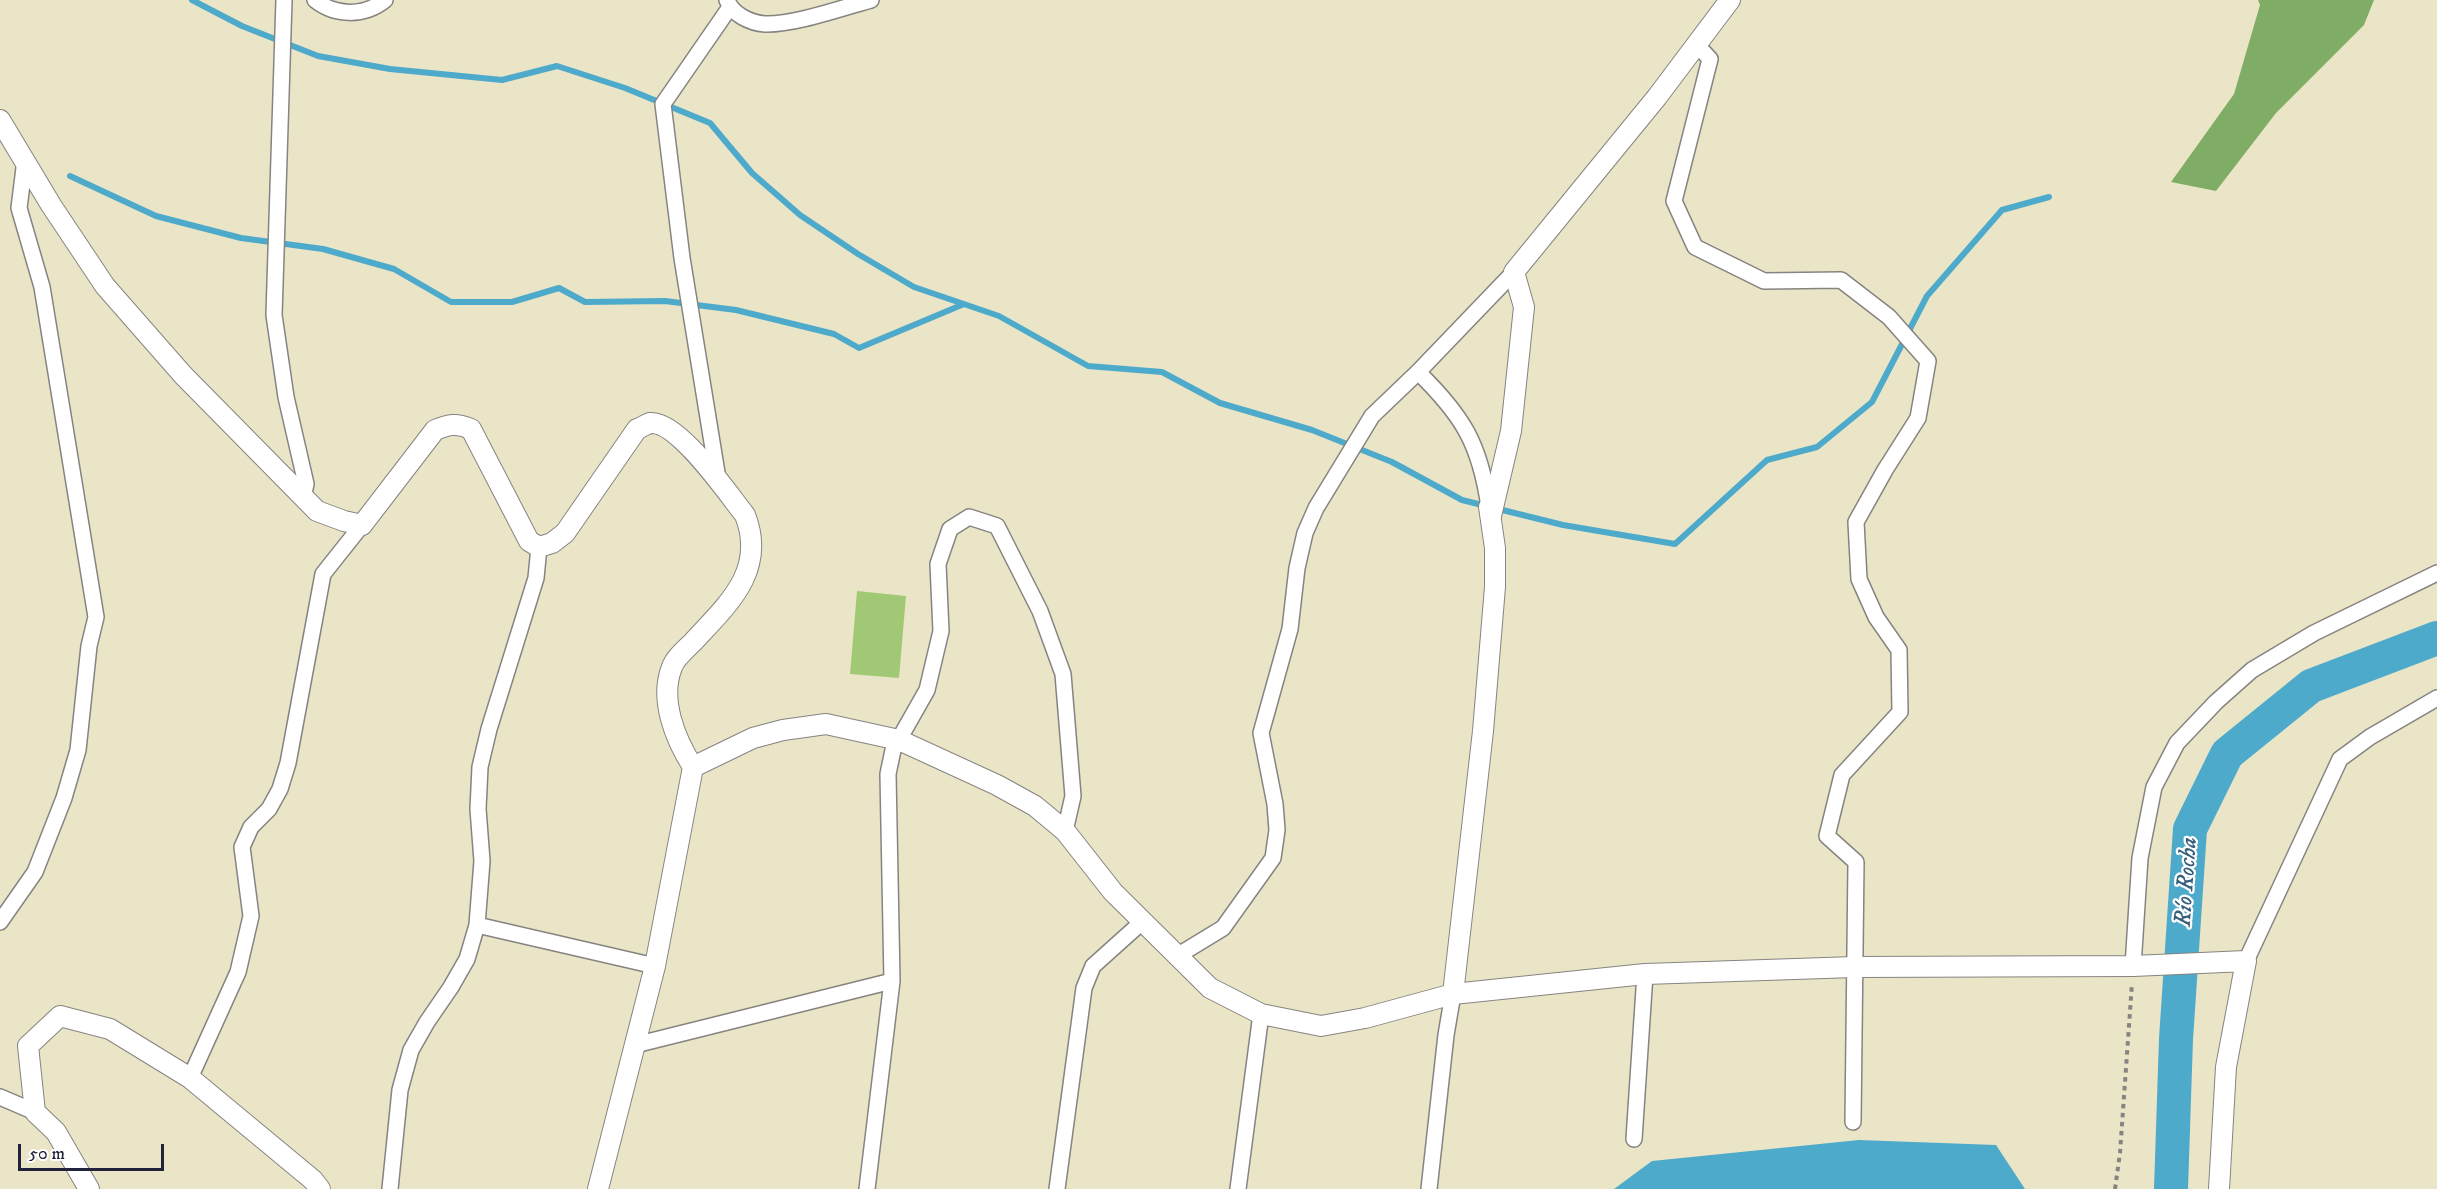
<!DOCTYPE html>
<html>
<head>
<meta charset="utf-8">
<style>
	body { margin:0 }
	#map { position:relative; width:2437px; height:1189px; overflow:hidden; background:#ebe5c7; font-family:"IM FELL DW Pica",serif }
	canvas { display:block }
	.scale { position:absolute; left:18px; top:1144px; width:146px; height:27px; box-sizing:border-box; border:3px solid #22223b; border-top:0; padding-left:8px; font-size:18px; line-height:21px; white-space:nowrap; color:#22223b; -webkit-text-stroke:4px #fff; paint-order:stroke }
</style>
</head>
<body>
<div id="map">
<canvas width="2437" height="1189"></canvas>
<div class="scale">50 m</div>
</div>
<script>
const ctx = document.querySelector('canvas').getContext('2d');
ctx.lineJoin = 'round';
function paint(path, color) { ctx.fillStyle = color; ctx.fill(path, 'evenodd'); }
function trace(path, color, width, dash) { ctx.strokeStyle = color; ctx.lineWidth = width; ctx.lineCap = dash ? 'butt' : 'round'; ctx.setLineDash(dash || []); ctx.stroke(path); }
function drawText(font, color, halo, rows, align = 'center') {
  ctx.font = font + ' "IM FELL DW Pica",serif'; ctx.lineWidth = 4.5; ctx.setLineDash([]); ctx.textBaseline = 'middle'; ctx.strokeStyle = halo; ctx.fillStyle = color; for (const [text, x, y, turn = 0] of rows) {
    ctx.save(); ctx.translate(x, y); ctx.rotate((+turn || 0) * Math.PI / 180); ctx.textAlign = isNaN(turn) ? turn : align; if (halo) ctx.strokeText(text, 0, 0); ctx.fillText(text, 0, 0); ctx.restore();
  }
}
paint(new Path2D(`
	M 857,591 L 906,596 L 899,678 L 850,674 Z`), '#a1c975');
paint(new Path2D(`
	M 2258,0 L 2374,0 L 2364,25 L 2276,113 L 2216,191 L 2171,182 L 2234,94 L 2260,5 Z`), '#80ad66');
paint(new Path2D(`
	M 1859,1140 L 1996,1145 L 2025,1189 L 1614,1189 L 1652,1161 Z`), '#4daacb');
trace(new Path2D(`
	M 192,0 L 242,26 L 318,56 L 390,69 L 502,80 L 557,66 L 625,88 L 710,123 L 752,173 L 800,215 L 858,254 L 914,287 L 999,316 L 1088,366 L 1162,372 L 1220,403 L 1312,430 L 1392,462 L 1462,500 L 1563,525 L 1675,544 L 1767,460 L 1817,447 L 1872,402 L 1927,296 L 2002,210 L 2049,197
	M 70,176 L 156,216 L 241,238 L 323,249 L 394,269 L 451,302 L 512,302 L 559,288 L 585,302 L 665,301 L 736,310 L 834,334 L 859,348 L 964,304`), '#4daacb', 6);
trace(new Path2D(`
	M 2171,1189 L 2176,1039 L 2190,829 L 2227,754 L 2311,686 L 2437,638`), '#4daacb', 34);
const minor = new Path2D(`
	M 284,0 L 274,315 L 286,397 L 306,484 L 303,497
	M 315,0 C 335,16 364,17 385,0
	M 727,0 C 732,14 750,23 765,24 C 794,25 841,8 871,0
	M 1696,44 L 1710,59 L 1674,201 L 1695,247 L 1764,281 L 1841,280 L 1889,317 L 1928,361 L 1918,418 L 1885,470 L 1856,522 L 1859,579 L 1876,617 L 1899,650 L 1900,712 L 1842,775 L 1827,836 L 1856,862 L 1853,1122
	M 1418,372 C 1463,416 1480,444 1489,507
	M 718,479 L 682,258 L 663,104 L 730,7
	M 0,922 L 35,872 L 64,798 L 78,750 L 89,646 L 96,617 L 42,287 L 19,208 L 25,160
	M 477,925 L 655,966
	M 1177,956 L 1223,928 L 1273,858 L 1277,830 L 1275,804 L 1261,733 L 1290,629 L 1297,568 L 1305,533 L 1316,508 L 1372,416 L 1418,372 L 1514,272
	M 2246,961 L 2340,759 L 2370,737 L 2437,698
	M 2133,966 L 2140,858 L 2154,787 L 2177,743 L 2216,702 L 2252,670 L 2314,633 L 2437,573
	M 635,1045 L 892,981
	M 190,1078 L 238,972 L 251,916 L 242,847 L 251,827 L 269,809 L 280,789 L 288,763 L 323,574 L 362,525
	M 0,1097 L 35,1112
	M 1634,1139 L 1645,974
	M 390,1189 L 400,1090 L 411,1050 L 427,1022 L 451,987 L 467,959 L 477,925 L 482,861 L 478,809 L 480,767 L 489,729 L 536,578 L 539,547
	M 867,1189 L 892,981 L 888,774 L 893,750 L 927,690 L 941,631 L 938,564 L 950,529 L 969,517 L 997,526 L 1040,611 L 1063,674 L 1073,796 L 1065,831
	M 1057,1189 L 1084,988 L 1093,966 L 1142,922
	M 1238,1189 L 1261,1014
	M 1429,1189 L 1446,1035 L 1453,994`);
const tertiary = new Path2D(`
	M 0,120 L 51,205 L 105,286 L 183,375 L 317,511 L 344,521 L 362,525 L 435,430 C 449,424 457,423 471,429 L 529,541 L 539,547 L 552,543 L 565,533 L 637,429 C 641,428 646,424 650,423 C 678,420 728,494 745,515 C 767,571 727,605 693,642 C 686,649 675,658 672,667 C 659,699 675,739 693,767 L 655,966 L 598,1189
	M 1491,516 L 1511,431 L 1524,307 L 1514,272 L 1657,97 L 1730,0
	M 693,767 L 753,738 L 783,730 L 826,724 L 899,740 L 997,785 L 1035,806 L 1065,831 L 1113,892 L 1210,988 L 1261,1014 L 1321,1026 L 1365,1018 L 1453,994 L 1645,974 L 1855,967 L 2133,966 L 2246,961 L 2226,1067 L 2219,1189
	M 1453,994 L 1483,731 L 1495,587 L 1495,548 L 1489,507
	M 89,1189 L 56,1132 L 35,1112 L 28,1046 L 60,1016 L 110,1029 L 190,1078 L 313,1180 L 320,1189`);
trace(minor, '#868481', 18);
trace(tertiary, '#868481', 22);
trace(new Path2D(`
	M 2115,1189 L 2120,1153 L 2132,983`), '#868481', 4, [4.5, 4.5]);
trace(minor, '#fff', 15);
trace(tertiary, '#fff', 20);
drawText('italic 24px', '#355f7c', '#fff', [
	["Río Rocha",2188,882,-86]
]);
</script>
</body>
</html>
